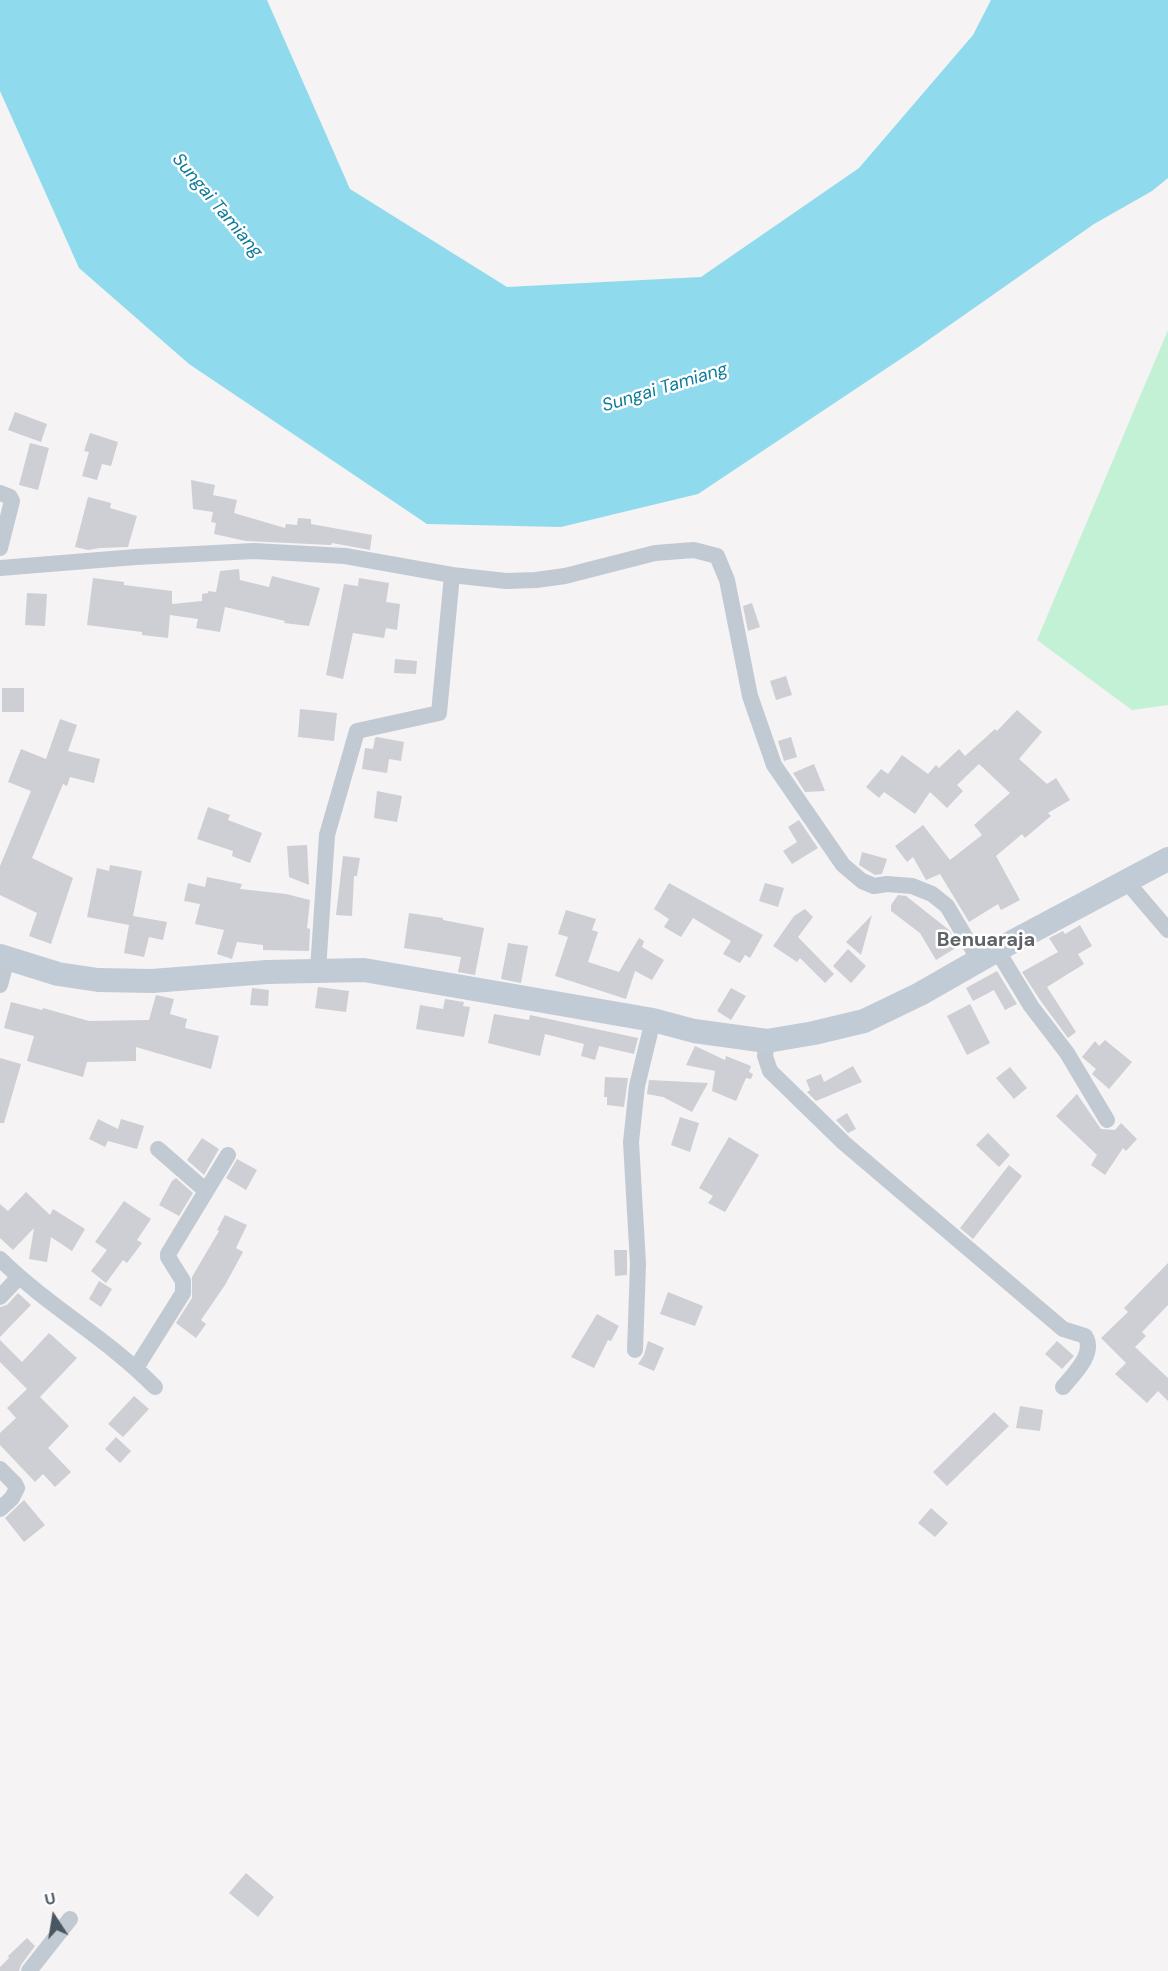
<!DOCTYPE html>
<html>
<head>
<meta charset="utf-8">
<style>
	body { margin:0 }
	#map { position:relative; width:1168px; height:1971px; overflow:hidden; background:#f5f3f3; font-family:"DM Sans",sans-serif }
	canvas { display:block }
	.north { position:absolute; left:24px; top:1887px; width:60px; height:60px; -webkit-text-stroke:4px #fff; paint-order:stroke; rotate:348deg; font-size:16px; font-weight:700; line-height:24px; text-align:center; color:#4a5661 }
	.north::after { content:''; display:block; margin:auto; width:21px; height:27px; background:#4a5661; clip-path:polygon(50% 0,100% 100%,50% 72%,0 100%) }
</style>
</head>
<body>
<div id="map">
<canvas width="1168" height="1971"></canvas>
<div class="north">U</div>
</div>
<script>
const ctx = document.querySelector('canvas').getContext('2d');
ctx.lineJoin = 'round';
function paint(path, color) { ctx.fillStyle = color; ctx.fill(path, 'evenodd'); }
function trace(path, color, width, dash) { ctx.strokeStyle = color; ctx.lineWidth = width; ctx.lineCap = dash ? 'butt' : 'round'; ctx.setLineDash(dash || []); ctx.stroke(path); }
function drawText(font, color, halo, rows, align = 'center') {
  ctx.font = font + ' "DM Sans",sans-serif'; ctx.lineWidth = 5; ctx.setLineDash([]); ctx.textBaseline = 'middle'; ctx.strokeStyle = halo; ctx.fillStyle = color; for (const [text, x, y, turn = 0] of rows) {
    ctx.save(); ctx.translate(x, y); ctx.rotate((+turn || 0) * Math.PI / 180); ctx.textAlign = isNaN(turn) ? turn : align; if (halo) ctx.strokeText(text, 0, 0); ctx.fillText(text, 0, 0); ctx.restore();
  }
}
paint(new Path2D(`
	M 1168,330 L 1168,705 L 1132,710 L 1037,640 Z`), '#c3f1d5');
paint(new Path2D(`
	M 0,0 L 267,0 L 350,189 L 507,287 L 701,277 L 859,168 L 973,35 L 991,0 L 1168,0 L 1168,178 L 1152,191 L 1094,224 L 917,348 L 698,494 L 561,527 L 427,524 L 189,364 L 79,268 L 0,91 Z`), '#90daee');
paint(new Path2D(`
	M 15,412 L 47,424 L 41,442 L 8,430 Z
	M 90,433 L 118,442 L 111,466 L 102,464 L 97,480 L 82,476 L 89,452 L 84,451 Z
	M 30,443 L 49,448 L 38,490 L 19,485 Z
	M 191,480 L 215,485 L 213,495 L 237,500 L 234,513 L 285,528 L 286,524 L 297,525 L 298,518 L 311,519 L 311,524 L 372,535 L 370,550 L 332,543 L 331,545 L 246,541 L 214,534 L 216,523 L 211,522 L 213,512 L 193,509 Z
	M 88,497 L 111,503 L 110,508 L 137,516 L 128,547 L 100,548 L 88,550 L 75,547 Z
	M 239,569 L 240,580 L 269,587 L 272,576 L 320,588 L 309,626 L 284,623 L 285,621 L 225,607 L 220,632 L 196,628 L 198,619 L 170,615 L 168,638 L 142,635 L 142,632 L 87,625 L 93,578 L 124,582 L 124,585 L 172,591 L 172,604 L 202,601 L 202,594 L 208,593 L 208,591 L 216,592 L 220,571 Z
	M 359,578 L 389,583 L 386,602 L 400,604 L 397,630 L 386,628 L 384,638 L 353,633 L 343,679 L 326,675 L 344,584 L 358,586 Z
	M 27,593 L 47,594 L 45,626 L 25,625 Z
	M 752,603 L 760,627 L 748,631 L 743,606 Z
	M 395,659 L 417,661 L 416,674 L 394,673 Z
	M 786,676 L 792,695 L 776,700 L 770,681 Z
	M 2,688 L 24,688 L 24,712 L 2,712 Z
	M 300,709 L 337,713 L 334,741 L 298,737 Z
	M 1017,710 L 1042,732 L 1019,759 L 1047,784 L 1056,778 L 1070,800 L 1048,813 L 1051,816 L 1025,838 L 1022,834 L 996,856 L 1020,900 L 1001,910 L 998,904 L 969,922 L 940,874 L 926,880 L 913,857 L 907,862 L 895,846 L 923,825 L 950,860 L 982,835 L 974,825 L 1010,793 L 979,764 L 957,785 L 963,791 L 947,808 L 930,792 L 915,814 L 884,792 L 879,798 L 866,787 L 881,769 L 888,774 L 902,755 L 928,774 L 936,765 L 939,768 L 959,749 L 965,756 L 995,729 L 997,731 Z
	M 60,719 L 77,725 L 68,751 L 100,759 L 94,783 L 70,777 L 67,786 L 63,784 L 32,858 L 73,878 L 51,944 L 29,936 L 37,913 L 0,895 L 0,866 L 31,791 L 8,782 L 21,749 L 46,759 Z
	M 377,737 L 404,742 L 401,761 L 389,759 L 387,773 L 362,769 L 365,748 L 373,749 L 375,738 Z
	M 791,737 L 797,757 L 784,761 L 778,741 Z
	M 814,764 L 825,791 L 805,792 L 793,773 Z
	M 377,791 L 402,796 L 397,822 L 374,818 Z
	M 208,807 L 230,815 L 228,820 L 262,833 L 250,863 L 232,856 L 233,851 L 197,839 Z
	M 799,820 L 818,848 L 792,864 L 783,851 L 797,842 L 788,827 Z
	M 307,845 L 309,885 L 289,877 L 287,846 Z
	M 862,852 L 887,859 L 882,874 L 875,875 L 859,865 Z
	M 343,856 L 360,858 L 357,876 L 354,876 L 352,916 L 336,915 Z
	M 110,865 L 142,871 L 133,916 L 167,922 L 163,940 L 149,937 L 144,957 L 124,953 L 129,925 L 87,917 L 97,868 L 109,871 Z
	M 207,877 L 242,884 L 240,889 L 286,894 L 310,900 L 307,928 L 310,929 L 309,951 L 263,950 L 263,945 L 237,942 L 232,959 L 217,954 L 224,930 L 195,924 L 200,904 L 184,901 L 188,883 L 205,887 Z
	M 669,883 L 763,935 L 750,958 L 745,955 L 740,963 L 723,954 L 731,941 L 693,918 L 681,937 L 664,927 L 669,919 L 654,909 Z
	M 765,883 L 784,888 L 778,907 L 759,901 Z
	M 898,895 L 906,896 L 949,930 L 959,946 L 936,960 L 920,933 L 891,911 L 891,905 Z
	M 805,909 L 813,917 L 798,937 L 834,974 L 825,983 L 800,958 L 797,962 L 773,946 L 794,916 Z
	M 566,910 L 596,919 L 592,930 L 598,932 L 588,962 L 619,972 L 639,938 L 644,941 L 642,947 L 664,960 L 652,980 L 635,971 L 626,999 L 555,976 L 568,937 L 558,934 Z
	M 409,913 L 443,918 L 443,920 L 484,928 L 475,975 L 458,972 L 461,957 L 404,948 Z
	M 872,915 L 861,955 L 846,942 Z
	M 1080,925 L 1092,946 L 1078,954 L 1084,964 L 1047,987 L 1076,1032 L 1068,1038 L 1040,1000 L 1022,972 L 1058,952 L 1049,938 L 1063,931 L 1065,934 Z
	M 508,943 L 528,946 L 521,983 L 501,979 Z
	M 848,949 L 866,966 L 851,983 L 833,966 Z
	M 997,971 L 1017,1004 L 1005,1010 L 994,990 L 973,1001 L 966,988 Z
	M 318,987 L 349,991 L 346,1012 L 315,1008 Z
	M 252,988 L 269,990 L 268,1006 L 250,1005 Z
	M 731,988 L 746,996 L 731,1020 L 717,1011 Z
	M 156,995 L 174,999 L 170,1014 L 187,1019 L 185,1028 L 219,1036 L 211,1069 L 136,1047 L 136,1061 L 87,1062 L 83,1077 L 27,1061 L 34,1036 L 4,1028 L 11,1002 L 42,1010 L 43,1008 L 89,1021 L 149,1020 Z
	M 445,999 L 464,1002 L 463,1006 L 470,1007 L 464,1037 L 416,1029 L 420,1005 L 443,1009 Z
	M 970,1004 L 990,1043 L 967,1055 L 947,1016 Z
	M 494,1014 L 529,1020 L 530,1015 L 638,1038 L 634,1054 L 599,1046 L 595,1060 L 581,1056 L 584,1044 L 545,1034 L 540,1056 L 488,1043 Z
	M 1105,1040 L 1132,1062 L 1109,1089 L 1092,1074 L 1096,1069 L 1082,1057 L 1095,1041 L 1099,1046 Z
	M 695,1046 L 725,1060 L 726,1056 L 751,1066 L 749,1072 L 753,1074 L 751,1079 L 746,1078 L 736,1101 L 712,1091 L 715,1071 L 686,1065 Z
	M 0,1058 L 21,1064 L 4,1123 L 0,1123 Z
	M 853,1066 L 862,1082 L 816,1101 L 807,1092 L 810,1090 L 806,1080 L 821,1074 L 824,1082 Z
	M 1010,1067 L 1027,1088 L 1014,1099 L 996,1078 Z
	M 605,1077 L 628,1078 L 624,1107 L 607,1105 L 607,1097 L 604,1097 Z
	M 649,1080 L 708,1083 L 692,1112 L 663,1097 L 647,1094 Z
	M 1077,1094 L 1101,1129 L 1115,1130 L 1121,1123 L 1137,1139 L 1126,1151 L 1123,1148 L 1105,1175 L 1091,1165 L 1097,1155 L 1056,1116 Z
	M 847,1113 L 856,1129 L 848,1133 L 836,1120 Z
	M 680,1117 L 699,1123 L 690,1152 L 671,1145 Z
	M 98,1119 L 118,1129 L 121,1119 L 144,1126 L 137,1149 L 108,1141 L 105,1147 L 89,1139 Z
	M 988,1133 L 1010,1155 L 999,1167 L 976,1145 Z
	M 729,1137 L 759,1155 L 725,1212 L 708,1203 L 713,1196 L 699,1188 Z
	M 202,1138 L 219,1149 L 204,1175 L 187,1160 Z
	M 237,1159 L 257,1170 L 246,1190 L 226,1178 Z
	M 1009,1165 L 1022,1176 L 973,1239 L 960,1228 Z
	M 176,1178 L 193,1193 L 179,1216 L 159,1205 L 172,1181 Z
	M 26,1192 L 50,1215 L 53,1209 L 85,1229 L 72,1251 L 51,1237 L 47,1262 L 29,1259 L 34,1228 L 13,1250 L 0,1238 L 0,1204 L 8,1211 Z
	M 124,1201 L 151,1219 L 137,1240 L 142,1243 L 127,1263 L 123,1260 L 106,1283 L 91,1271 L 107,1250 L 95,1242 Z
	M 225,1215 L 247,1225 L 236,1248 L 243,1252 L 225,1285 L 201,1320 L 206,1324 L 196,1338 L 176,1323 L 192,1298 L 192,1277 L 219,1231 L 217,1230 Z
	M 614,1250 L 627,1250 L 627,1275 L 615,1276 Z
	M 1168,1263 L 1168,1305 L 1142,1332 L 1146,1336 L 1135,1347 L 1168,1378 L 1168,1401 L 1158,1391 L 1147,1403 L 1115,1374 L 1126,1363 L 1101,1338 L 1128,1312 L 1124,1308 Z
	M 99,1281 L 112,1289 L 101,1307 L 89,1299 Z
	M 668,1292 L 703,1306 L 695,1326 L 660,1314 Z
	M 18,1293 L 31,1305 L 0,1337 L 0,1307 L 7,1305 Z
	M 597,1314 L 619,1326 L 611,1341 L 608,1340 L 594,1368 L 571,1357 Z
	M 49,1333 L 77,1358 L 40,1397 L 69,1426 L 48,1448 L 71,1472 L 55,1487 L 43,1474 L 35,1482 L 0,1445 L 0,1433 L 16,1418 L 7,1408 L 27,1389 L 0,1362 L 0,1340 L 22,1362 Z
	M 648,1341 L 664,1348 L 654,1371 L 638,1364 L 644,1355 Z
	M 1057,1341 L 1074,1356 L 1062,1369 L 1045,1354 Z
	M 134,1396 L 149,1409 L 123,1437 L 108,1424 Z
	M 1020,1406 L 1043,1410 L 1040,1431 L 1016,1428 Z
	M 994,1412 L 1009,1426 L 947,1486 L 933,1472 Z
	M 116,1437 L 131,1451 L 120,1463 L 105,1449 Z
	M 24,1500 L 45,1525 L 24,1542 L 5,1518 Z
	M 931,1508 L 948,1523 L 935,1537 L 918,1523 Z
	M 246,1873 L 274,1897 L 258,1917 L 229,1893 Z
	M 27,1938 L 35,1946 L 21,1965 L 19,1971 L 0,1971 L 0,1967 L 9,1958 L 8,1956 Z`), '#cdcfd5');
trace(new Path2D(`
	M 0,493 L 10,497 L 12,501 L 0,548
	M 0,568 L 136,557 L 254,551 L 345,556 L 452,575 L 506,581 L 536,580 L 565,576 L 655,553 L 694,550 L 717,556 L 727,580 L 750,696 L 774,765 L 843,865 L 862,881 L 874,886 L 887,884 L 912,886 L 932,894 L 947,906 L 979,960
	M 1127,882 L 1168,930
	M 997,950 L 1031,1006 L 1067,1053 L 1107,1120
	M 318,970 L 327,835 L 357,731 L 439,713 L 452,575
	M 0,985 L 7,959
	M 767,1041 L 765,1056 L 770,1071 L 844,1143 L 1063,1329 L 1085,1336 C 1096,1353 1074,1374 1063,1387
	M 158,1149 L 205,1190
	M 0,1259 C 48,1306 108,1339 155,1387
	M 0,1297 L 19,1277
	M 635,1350 L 638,1264 L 631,1142 L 637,1086 L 653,1020
	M 136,1368 L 183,1293 L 183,1281 L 168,1257 L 168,1254 L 228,1155
	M 0,1469 L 15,1484 L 17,1488 L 12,1498 L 0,1509
	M 29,1971 L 70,1919`), '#c1cad2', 16);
trace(new Path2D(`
	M 0,956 L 58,974 L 98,980 L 152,981 L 267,972 L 364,970 L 653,1020 L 694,1031 L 767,1041 L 814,1033 L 864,1021 L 920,994 L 997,950 L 1168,859`), '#c1cbd6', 24);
drawText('italic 18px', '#0c7c9b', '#fff', [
	["Sungai Tamiang",217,206,50],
	["Sungai Tamiang",665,388,-17]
]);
drawText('bold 20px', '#5f6368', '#fff', [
	["Benuaraja",986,941]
]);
</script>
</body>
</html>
